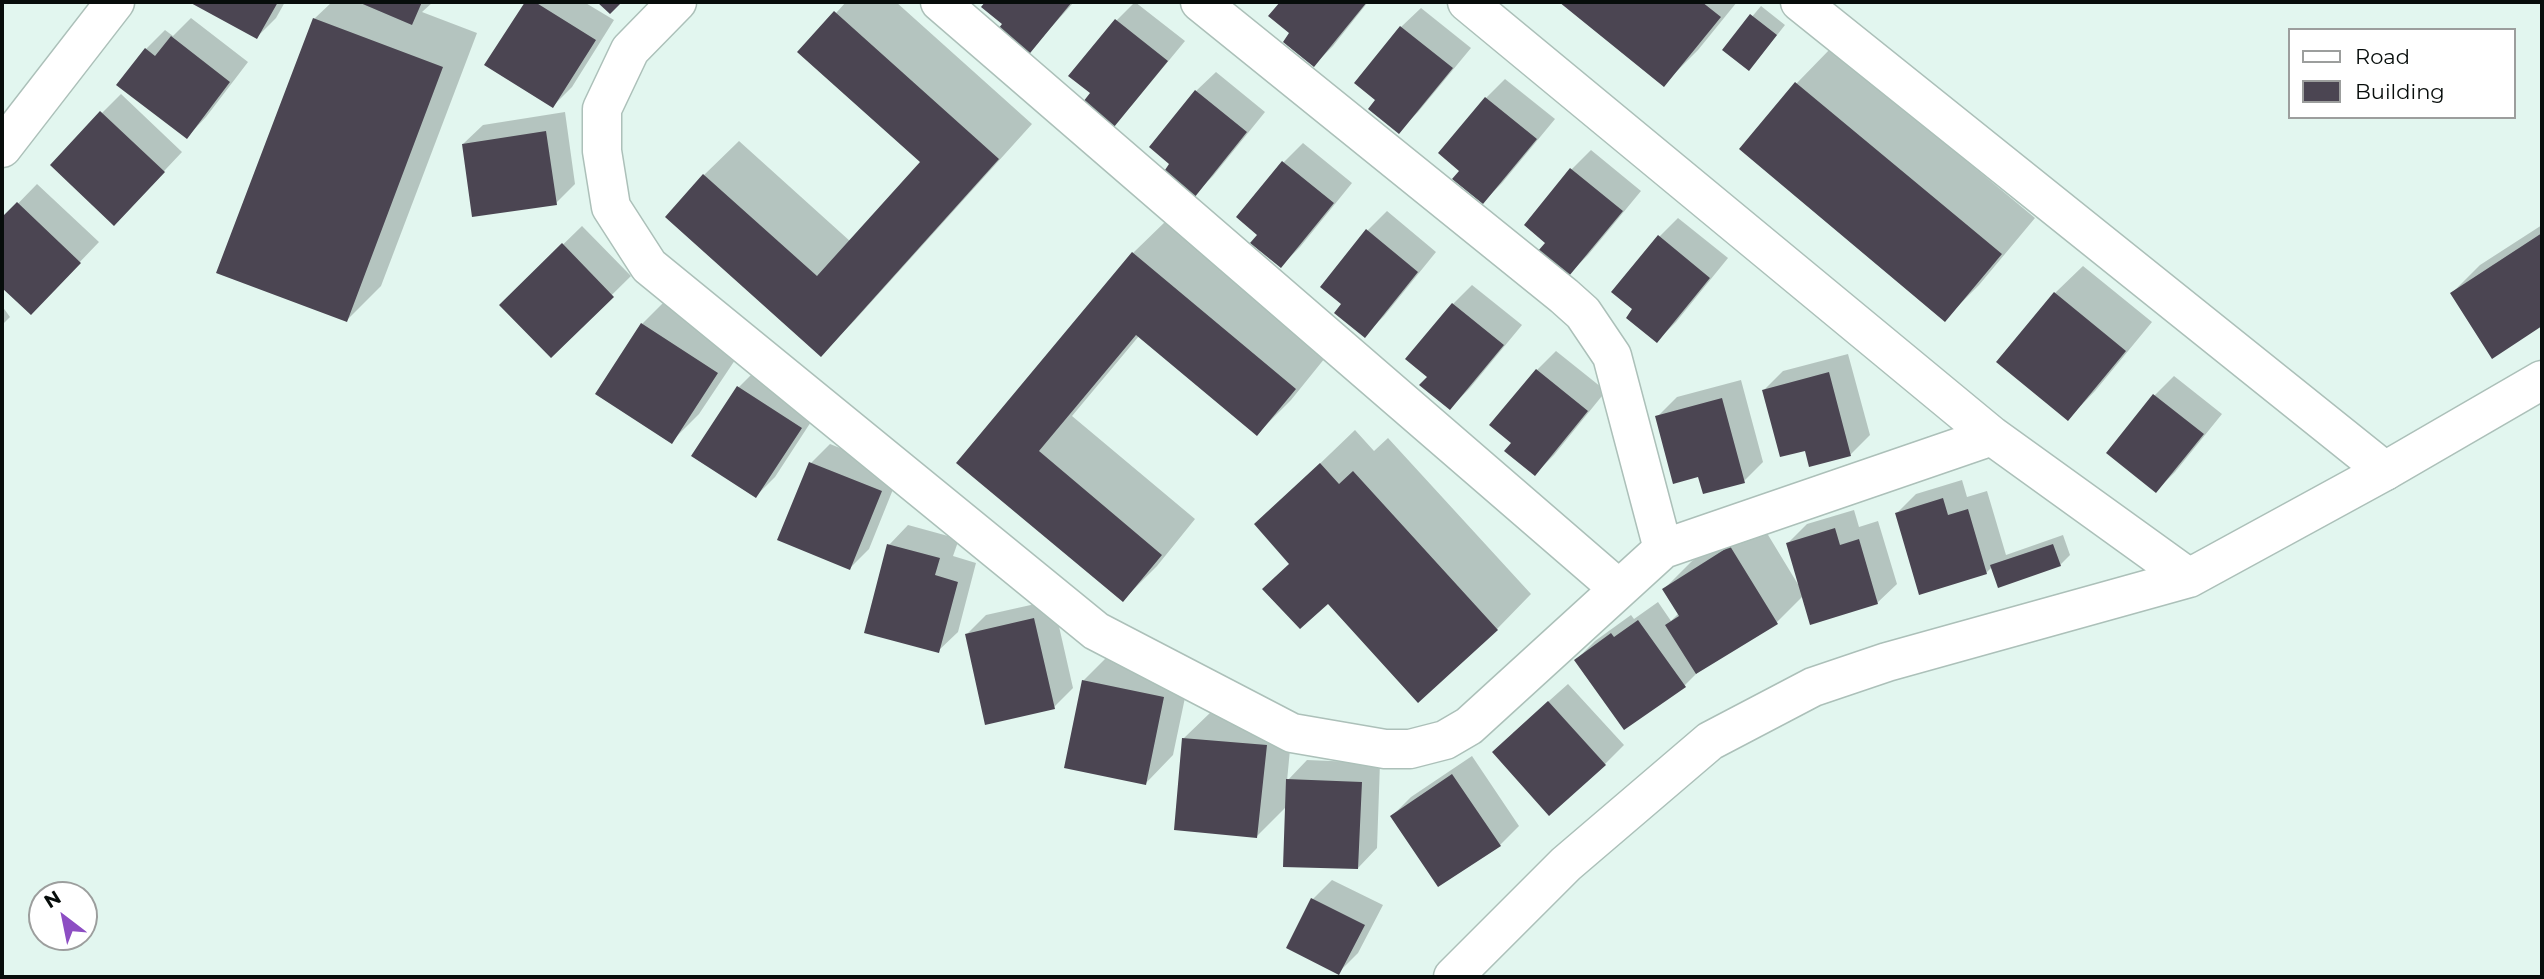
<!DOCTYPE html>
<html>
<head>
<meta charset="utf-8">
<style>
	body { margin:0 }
	#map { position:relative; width:2544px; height:979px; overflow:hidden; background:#e2f6ef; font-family:Montserrat,sans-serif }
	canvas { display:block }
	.frame { position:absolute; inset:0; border:4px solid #070d0b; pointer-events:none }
	.legend { position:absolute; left:2288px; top:28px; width:228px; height:91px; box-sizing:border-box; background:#fff; border:2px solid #9c9e9d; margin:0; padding:9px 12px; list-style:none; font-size:21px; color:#070d0b }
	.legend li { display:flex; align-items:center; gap:14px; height:35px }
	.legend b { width:35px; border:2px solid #9c9e9d }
	.north { position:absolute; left:28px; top:881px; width:70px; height:70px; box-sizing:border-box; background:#fff; border:2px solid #9c9e9d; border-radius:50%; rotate:328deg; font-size:19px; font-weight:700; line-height:28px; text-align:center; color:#070d0b }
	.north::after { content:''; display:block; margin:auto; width:24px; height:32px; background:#8d4ec3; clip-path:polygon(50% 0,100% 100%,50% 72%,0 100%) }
</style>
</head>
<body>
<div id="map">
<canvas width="2544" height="979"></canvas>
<div class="frame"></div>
<ul class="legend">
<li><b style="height:9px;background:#fff"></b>Road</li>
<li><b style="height:19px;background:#4b4552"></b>Building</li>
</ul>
<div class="north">N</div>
</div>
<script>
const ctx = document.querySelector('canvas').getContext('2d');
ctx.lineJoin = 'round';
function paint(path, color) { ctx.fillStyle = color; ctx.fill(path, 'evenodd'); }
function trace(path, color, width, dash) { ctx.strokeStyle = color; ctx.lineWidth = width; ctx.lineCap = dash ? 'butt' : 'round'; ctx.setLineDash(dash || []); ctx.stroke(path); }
paint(new Path2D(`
	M 192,2 L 285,2 L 276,18 L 257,37 Z
	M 332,2 L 433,2 L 422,12 L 477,33 L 381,286 L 347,320 L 314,19 Z
	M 527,2 L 584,2 L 614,20 L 572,87 L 553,106 L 487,65 Z
	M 846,2 L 896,2 L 1032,124 L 855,320 L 821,355 L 704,175 L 739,141 L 851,242 L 922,162 L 836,13 Z
	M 987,2 L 1074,2 L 1026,55 L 1005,24 L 983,7 Z
	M 1135,2 L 1185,41 L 1132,105 L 1113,124 L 1092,93 L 1071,76 L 1117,20 Z
	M 1283,2 L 1368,2 L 1333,46 L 1314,65 L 1292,33 L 1271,16 Z
	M 1561,2 L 1737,2 L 1698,50 L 1664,84 Z
	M 1761,6 L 1785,25 L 1758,59 L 1725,49 Z
	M 1421,8 L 1471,48 L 1418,112 L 1399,131 L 1378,100 L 1401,27 Z
	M 191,18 L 248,62 L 206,117 L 187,137 L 146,49 L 165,30 L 173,36 Z
	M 1831,48 L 2035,218 L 1979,285 L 1945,319 L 1741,149 L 1797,83 Z
	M 1216,72 L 1265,112 L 1213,176 L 1194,195 L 1172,164 L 1151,147 L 1196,91 Z
	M 1505,79 L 1555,119 L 1502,183 L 1483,202 L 1462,171 L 1486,98 Z
	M 121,94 L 182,152 L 133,204 L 102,113 Z
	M 565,112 L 575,184 L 556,203 L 463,144 L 483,125 Z
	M 1303,143 L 1352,183 L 1300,247 L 1281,266 L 1259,235 L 1238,217 L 1284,162 Z
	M 1591,150 L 1641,191 L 1588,255 L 1569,274 L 1548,242 L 1526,225 L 1572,169 Z
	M 37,184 L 99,242 L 31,313 L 2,285 L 2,220 Z
	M 1387,211 L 1436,252 L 1384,316 L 1365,335 L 1343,303 L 1368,230 Z
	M 1678,218 L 1728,258 L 1676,322 L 1657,341 L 1635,309 L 1659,237 Z
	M 1168,219 L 1329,353 L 1291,400 L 1257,434 L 1139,336 L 1072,416 L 1195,519 L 1157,566 L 1123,600 L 958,463 L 1133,253 Z
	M 2542,225 L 2542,324 L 2493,356 L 2452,293 L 2480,265 Z
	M 582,226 L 631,276 L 551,355 L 501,305 Z
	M 2083,266 L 2152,322 L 2095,391 L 2068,419 L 2055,293 Z
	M 1472,285 L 1522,325 L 1469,389 L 1450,408 L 1429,376 L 1408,359 L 1453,304 Z
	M 669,297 L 745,345 L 699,414 L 672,441 L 642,324 Z
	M 2,306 L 10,317 L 2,325 Z
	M 1556,351 L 1606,391 L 1554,455 L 1535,474 L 1513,443 L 1492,425 L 1537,370 Z
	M 1848,354 L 1870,435 L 1851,454 L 1811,465 L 1807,448 L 1764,390 L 1783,371 Z
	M 758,368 L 820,408 L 775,477 L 756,496 L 694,456 L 739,387 Z
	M 2174,376 L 2222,414 L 2175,472 L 2156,491 L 2109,452 L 2155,395 Z
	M 1741,380 L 1763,462 L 1744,481 L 1699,475 L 1657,417 L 1677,397 Z
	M 1355,430 L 1374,451 L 1388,438 L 1531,594 L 1497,629 L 1328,602 L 1256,525 Z
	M 830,444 L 900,472 L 869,549 L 850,568 L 811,463 Z
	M 1962,480 L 1967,497 L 1987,491 L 2006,555 L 2063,535 L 2070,555 L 2060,565 L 1993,566 L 1986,573 L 1897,513 L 1916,494 Z
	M 1854,510 L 1859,527 L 1878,521 L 1897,584 L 1877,603 L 1803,596 L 1777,622 L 1701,669 L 1684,686 L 1576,660 L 1595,641 L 1631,615 L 1634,619 L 1658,602 L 1671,621 L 1679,613 L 1664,589 L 1692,561 L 1759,520 L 1799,586 L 1788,543 L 1807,524 Z
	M 908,525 L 959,539 L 953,556 L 976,563 L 958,632 L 938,651 L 889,545 Z
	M 1053,600 L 1073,688 L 1054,707 L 967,634 L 986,615 Z
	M 1111,653 L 1191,669 L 1173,755 L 1146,783 L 1083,681 Z
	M 1568,684 L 1624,745 L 1605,764 L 1513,733 Z
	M 1212,711 L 1293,718 L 1287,781 L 1307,760 L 1380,763 L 1377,848 L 1358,868 L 1287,806 L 1257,836 L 1184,738 Z
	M 1472,756 L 1519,826 L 1500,845 L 1392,816 L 1411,797 Z
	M 1332,880 L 1383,905 L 1358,953 L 1339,972 L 1313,899 Z`), '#0003');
paint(new Path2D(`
	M 189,2 L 278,2 L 257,39 Z
	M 358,2 L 422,2 L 412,25 Z
	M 525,2 L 535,2 L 596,40 L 553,108 L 484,65 Z
	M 597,2 L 622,2 L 610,14 Z
	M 985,2 L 1072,2 L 1026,58 L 995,33 L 1002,24 L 981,7 Z
	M 1280,2 L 1367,2 L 1314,67 L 1283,42 L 1289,33 L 1268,16 Z
	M 1559,2 L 1702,2 L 1721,17 L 1664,87 Z
	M 834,11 L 999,159 L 821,357 L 665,217 L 703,174 L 817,276 L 920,162 L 797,52 Z
	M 1750,14 L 1777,35 L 1749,71 L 1722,50 Z
	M 313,18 L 443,67 L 347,322 L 216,273 Z
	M 1115,19 L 1168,61 L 1114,127 L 1083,102 L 1090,93 L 1068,76 Z
	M 1400,26 L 1453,68 L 1399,134 L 1368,109 L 1375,100 L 1354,83 Z
	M 171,36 L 230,82 L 187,139 L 116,85 L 145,48 L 155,56 Z
	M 1795,82 L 2002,254 L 1945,322 L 1739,149 Z
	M 1195,90 L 1247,132 L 1194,198 L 1163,173 L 1169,164 L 1149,147 Z
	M 1485,97 L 1537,139 L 1483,204 L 1452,179 L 1459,171 L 1438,153 Z
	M 100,111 L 165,172 L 114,226 L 50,165 Z
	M 546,131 L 557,205 L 472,217 L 462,144 Z
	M 1282,161 L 1334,203 L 1281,268 L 1250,243 L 1257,235 L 1236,217 Z
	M 1570,168 L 1623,211 L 1569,276 L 1538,251 L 1545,243 L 1524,225 Z
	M 17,202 L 81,263 L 31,315 L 2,288 L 2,217 Z
	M 1366,229 L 1418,272 L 1365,338 L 1334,313 L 1341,304 L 1320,287 Z
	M 2542,233 L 2542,326 L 2492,359 L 2450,293 Z
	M 1658,235 L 1710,278 L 1657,343 L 1626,318 L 1632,309 L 1611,292 Z
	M 562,243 L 614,297 L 551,358 L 499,305 Z
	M 1132,252 L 1296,389 L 1257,436 L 1136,335 L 1039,451 L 1162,555 L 1123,602 L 956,463 Z
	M 2054,292 L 2126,351 L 2068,421 L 1996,362 Z
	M 1452,303 L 1504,345 L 1450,410 L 1419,385 L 1427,377 L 1405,359 Z
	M 641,323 L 718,373 L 672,444 L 595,394 Z
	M 1536,369 L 1588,411 L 1535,476 L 1504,451 L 1511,443 L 1489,425 Z
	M 1829,372 L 1851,456 L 1809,467 L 1805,451 L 1780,457 L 1762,390 Z
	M 737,386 L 802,428 L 756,498 L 691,456 Z
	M 2153,394 L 2204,434 L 2156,493 L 2106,453 Z
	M 1722,398 L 1745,483 L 1703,494 L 1698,477 L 1673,484 L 1655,416 Z
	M 809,462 L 882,491 L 850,570 L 777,540 Z
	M 1320,463 L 1339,484 L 1353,471 L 1498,630 L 1418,703 L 1328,604 L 1300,629 L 1262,589 L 1289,564 L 1254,524 Z
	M 1943,498 L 1948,515 L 1968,509 L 1987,574 L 1919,595 L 1895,513 Z
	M 1835,528 L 1840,545 L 1859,539 L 1878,604 L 1810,625 L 1786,543 Z
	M 887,544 L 940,558 L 935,575 L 958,582 L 939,653 L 864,633 Z
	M 2053,544 L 2061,566 L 1998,588 L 1990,565 Z
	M 1730,546 L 1778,624 L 1696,674 L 1665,625 L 1679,616 L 1662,589 Z
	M 1034,618 L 1055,709 L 985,725 L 965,634 Z
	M 1638,620 L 1686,687 L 1624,730 L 1574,660 L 1611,633 L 1614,637 Z
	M 1082,680 L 1164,697 L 1146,785 L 1064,768 Z
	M 1548,701 L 1606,765 L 1549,816 L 1492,752 Z
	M 1182,738 L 1267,745 L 1257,838 L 1174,830 Z
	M 1452,774 L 1501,846 L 1438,887 L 1390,816 Z
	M 1286,779 L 1362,782 L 1358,869 L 1283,867 Z
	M 1311,898 L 1365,925 L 1339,975 L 1286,948 Z`), '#4b4552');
const street = new Path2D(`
	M 677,2 L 630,50 L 602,109 L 602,151 L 611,207 L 649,266 L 1096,631 L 1292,733 L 1385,749 L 1410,749 L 1445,740 L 1469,726 L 1663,549 L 1992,436
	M 940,2 L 1619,589
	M 1200,2 L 1564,296 L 1583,313 L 1612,356 L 1663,549
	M 1467,2 L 1992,436 L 2189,578
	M 2,148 L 115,2
	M 1453,977 L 1566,864 L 1710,741 L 1813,687 L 1887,662 L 2189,578 L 2385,471 L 1800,2`);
const secondary = new Path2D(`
	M 2385,471 L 2542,380`);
trace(street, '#acc0b9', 41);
trace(secondary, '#acc0b9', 41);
trace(street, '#fff', 38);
trace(secondary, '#fff', 38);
</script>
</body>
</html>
